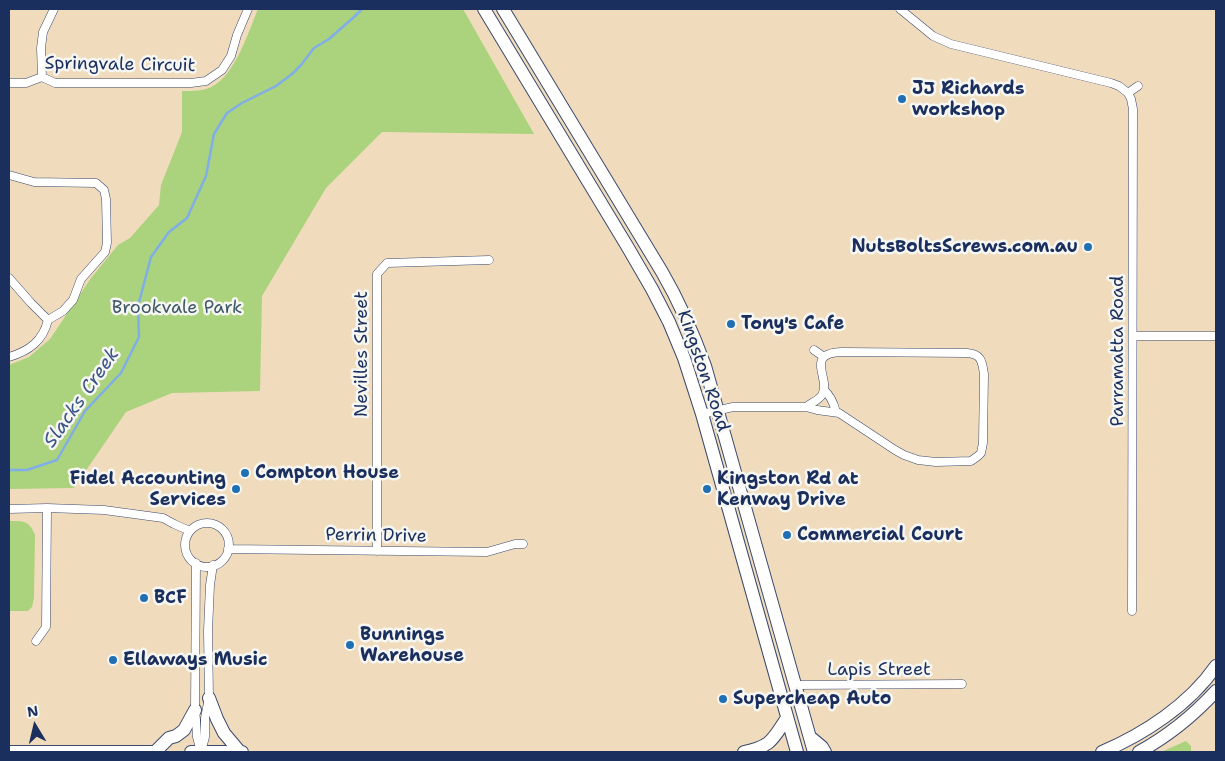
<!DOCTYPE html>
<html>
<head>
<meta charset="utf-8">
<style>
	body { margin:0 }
	#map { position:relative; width:1225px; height:761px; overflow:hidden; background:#f0dcbc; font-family:"Shantell Sans",sans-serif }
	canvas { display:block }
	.frame { position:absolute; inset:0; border:10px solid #1b2f5e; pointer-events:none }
	.north { position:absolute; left:10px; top:701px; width:50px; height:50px; -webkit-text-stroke:4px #f6f6f2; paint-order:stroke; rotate:351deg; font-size:14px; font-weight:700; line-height:20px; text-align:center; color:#1b2f5e }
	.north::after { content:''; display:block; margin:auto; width:18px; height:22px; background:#1b2f5e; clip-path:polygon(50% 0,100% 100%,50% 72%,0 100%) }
</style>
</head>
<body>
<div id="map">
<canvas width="1225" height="761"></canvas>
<div class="frame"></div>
<div class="north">N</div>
</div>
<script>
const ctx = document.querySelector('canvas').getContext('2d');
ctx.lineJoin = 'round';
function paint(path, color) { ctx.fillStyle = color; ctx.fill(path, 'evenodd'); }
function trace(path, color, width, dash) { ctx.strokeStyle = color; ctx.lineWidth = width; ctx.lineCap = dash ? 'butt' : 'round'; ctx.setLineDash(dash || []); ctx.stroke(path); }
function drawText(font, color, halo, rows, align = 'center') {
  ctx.font = font + ' "Shantell Sans",sans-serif'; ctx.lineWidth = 5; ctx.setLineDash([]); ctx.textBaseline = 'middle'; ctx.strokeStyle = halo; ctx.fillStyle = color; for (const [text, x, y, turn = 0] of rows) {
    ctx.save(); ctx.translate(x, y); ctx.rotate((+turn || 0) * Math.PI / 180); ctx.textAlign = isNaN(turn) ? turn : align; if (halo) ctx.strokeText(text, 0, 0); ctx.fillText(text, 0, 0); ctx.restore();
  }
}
paint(new Path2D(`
	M 258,9 L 463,9 L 534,134 L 382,132 L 326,188 L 262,296 L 260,391 L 172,393 L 126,412 L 74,488 L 9,489 L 9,365 L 29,357 L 50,339 L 91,278 L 118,245 L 130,238 L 159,205 L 161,185 L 182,132 L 182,91 C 189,91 199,91 206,89 C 233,82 248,33 258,9 Z
	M 9,521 C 23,521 29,520 35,535 L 34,598 L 32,607 L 28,611 L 9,611 Z
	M 1186,741 L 1191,746 L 1191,752 L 1161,752 Z`), '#abd27c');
trace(new Path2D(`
	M 9,470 L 27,470 L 57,460 L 85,411 L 121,373 L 139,337 L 138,306 L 151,257 L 169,232 L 187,218 L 206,176 L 214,134 L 227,113 L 242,103 L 276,86 L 292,74 L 301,65 L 314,48 L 329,39 L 354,17 L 362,9`), '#80aee9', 2.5);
const street = new Path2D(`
	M 900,9 L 933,36 L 951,44 L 1111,83 L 1119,86 L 1128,93
	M 42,77 L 41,48 L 43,32 L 54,9
	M 9,83 L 26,83 L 42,77 L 55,83 L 191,83 L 206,81 L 222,70 L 231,56 L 237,35 L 248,9
	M 9,175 L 34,182 L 96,183 L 104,190 L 106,199 L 107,243 L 105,252 L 81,279 L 73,300 L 63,311 L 48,320 C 43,341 29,351 9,357
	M 9,278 L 31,303 L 48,320
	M 1133,336 L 1216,336
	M 814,350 L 824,357
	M 824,390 C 831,396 834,404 836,412
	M 702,414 L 733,407 L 806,407 L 817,410 L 839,413 L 895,450 L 904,455 L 918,460 L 936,462 L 971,461 L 978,456 L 981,453 L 983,443 L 984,374 C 982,362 982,354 967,353 L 842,352 C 803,353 832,380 822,395 C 819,400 811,403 806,407
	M 9,509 L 47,508 L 104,510 L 163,518 L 174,524 L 190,531
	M185 545a22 22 0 1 1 44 0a22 22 0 1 1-44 0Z
	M 228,549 L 487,552 L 515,544 L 523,544
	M 377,551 L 377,274 L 387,263 L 489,260
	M 196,563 L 195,710 L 196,720 L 197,737 L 201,752
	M 1132,611 L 1133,109 L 1131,99 L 1128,93 L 1138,86
	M 36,641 L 46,627 L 47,508
	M 796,685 L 962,684
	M 201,752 L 205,737 L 205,718 L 209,698 L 208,631 L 210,585 L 213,565`);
const primary = new Path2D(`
	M 484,9 L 627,246 L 652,289 L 669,322 L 684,358 L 702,414 L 797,752
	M 503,9 L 662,272 C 680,303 693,333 705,366 L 814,752
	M 209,698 L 217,719 L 224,733 L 240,752
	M 810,737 L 822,747 L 825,752
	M 9,752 L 153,752
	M 155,752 L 169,738 L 176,736 L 184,730 L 195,710
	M 191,752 L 242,752
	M 744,752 C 772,746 772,740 787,718
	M 1102,752 C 1144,734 1189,705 1216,666
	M 1139,752 C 1168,736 1193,716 1216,691`);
trace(street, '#3b496c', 9);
trace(primary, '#3b496c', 14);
trace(street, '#fff', 8);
trace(primary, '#fff', 12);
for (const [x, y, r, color] of [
	[902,99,5,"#1f6fb2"],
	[1088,247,5,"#1f6fb2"],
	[731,324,5,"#1f6fb2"],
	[245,473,5,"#1f6fb2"],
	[236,489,5,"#1f6fb2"],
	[707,489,5,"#1f6fb2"],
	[787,535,5,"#1f6fb2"],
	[144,598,5,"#1f6fb2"],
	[350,645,5,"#1f6fb2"],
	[113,660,5,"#1f6fb2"],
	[723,699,5,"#1f6fb2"]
]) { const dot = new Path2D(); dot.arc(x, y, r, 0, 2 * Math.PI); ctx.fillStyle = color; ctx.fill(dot); trace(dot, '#f6f6f2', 2); }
drawText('18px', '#1b2f5e', '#f6f6f2', [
	["Springvale Circuit",120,65,1],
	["Parramatta Road",1118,351,-90],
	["Nevilles Street",362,354,-90],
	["Kingston Road",703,371,71],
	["Perrin Drive",376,536,1],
	["Lapis Street",879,670]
]);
drawText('bold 18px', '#1b2f5e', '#f6f6f2', [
	["JJ Richards",912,89],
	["workshop",912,110],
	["NutsBoltsScrews.com.au",1078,247,"right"],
	["Tony's Cafe",741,324],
	["Compton House",255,473],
	["Fidel Accounting",226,479,"right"],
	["Services",226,500,"right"],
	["Kingston Rd at",717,479],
	["Kenway Drive",717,500],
	["Commercial Court",797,535],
	["BCF",154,598],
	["Bunnings",360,635],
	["Warehouse",360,656],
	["Ellaways Music",123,660],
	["Supercheap Auto",733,699]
], 'left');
drawText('18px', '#3f5866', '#f6f6f2', [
	["Brookvale Park",177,308]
]);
drawText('italic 19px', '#395588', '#f6f6f2', [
	["Slacks Creek",82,398,-55]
]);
</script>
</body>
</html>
